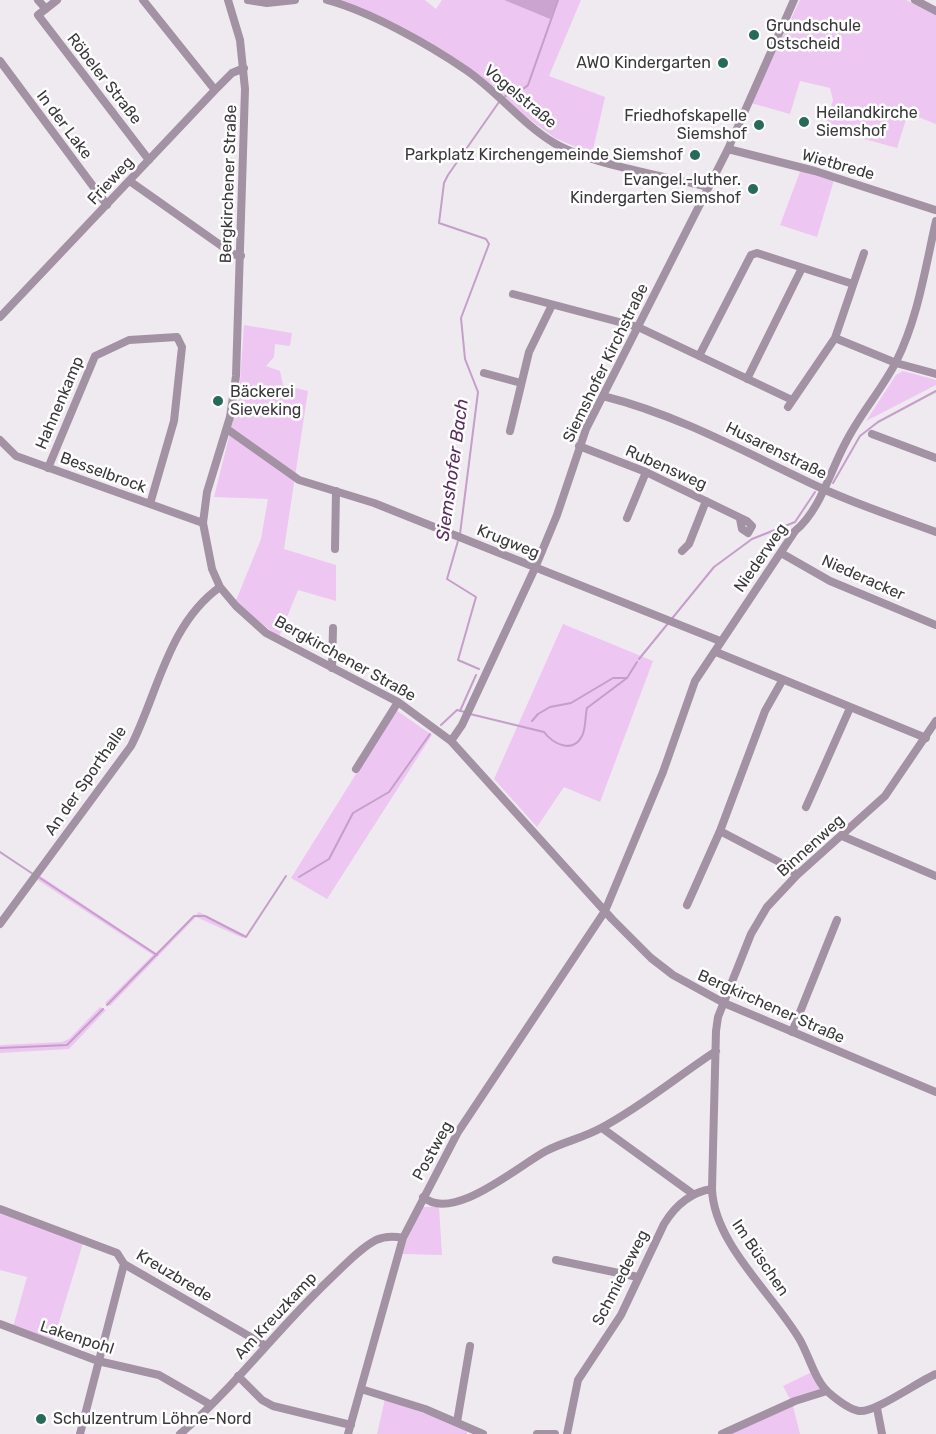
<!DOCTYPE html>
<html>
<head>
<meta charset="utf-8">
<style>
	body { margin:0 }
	canvas { display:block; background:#efe9f0 }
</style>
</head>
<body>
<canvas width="936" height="1434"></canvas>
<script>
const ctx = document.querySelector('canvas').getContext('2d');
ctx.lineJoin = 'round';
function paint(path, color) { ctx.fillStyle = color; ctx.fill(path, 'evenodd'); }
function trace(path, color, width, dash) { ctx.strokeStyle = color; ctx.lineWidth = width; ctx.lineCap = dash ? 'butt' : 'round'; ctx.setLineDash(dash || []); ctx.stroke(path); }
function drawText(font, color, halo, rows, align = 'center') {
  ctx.font = font + ' Rubik,sans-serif'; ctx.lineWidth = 5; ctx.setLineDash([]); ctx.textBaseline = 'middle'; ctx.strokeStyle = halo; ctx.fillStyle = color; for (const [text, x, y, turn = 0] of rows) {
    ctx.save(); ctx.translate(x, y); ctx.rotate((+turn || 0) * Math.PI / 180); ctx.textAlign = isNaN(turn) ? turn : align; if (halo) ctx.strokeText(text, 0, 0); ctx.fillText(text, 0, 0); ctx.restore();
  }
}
paint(new Path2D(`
	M 341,0 L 425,0 L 436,9 L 442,0 L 504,0 L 550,19 L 558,0 L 581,0 L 549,76 L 605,97 L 592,154 L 555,138 L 465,72 L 392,29 L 338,4 Z
	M 800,0 L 906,0 L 936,15 L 936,124 L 908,113 L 897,148 L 825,128 L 833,100 L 830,88 L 800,81 L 790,114 L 751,103 Z
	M 801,169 L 834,180 L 817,237 L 780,225 Z
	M 244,325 L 292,333 L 290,346 L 275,344 L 274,357 L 266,366 L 280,371 L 283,385 L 308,391 L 284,549 L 336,565 L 336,601 L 298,590 L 279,637 L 235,603 L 261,539 L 268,499 L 214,497 L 239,397 Z
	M 903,371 L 936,380 L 936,385 L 866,421 L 896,375 Z
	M 563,624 L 653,661 L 600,802 L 564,787 L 537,827 L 494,779 Z
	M 396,710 L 432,735 L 327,899 L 291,878 Z
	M 39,875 L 156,953 L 199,912 L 245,935 L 243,938 L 196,917 L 110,1006 L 105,1003 L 153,955 L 36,879 Z
	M 100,1007 L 106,1010 L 69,1049 L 0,1053 L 0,1045 L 62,1042 L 69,1039 Z
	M 422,1207 L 439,1207 L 442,1255 L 403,1254 L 406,1242 Z
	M 0,1211 L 83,1243 L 53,1342 L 13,1327 L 27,1277 L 0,1270 Z
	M 814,1371 L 825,1391 L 792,1402 L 800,1434 L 720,1434 L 791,1401 L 783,1386 Z
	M 385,1399 L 467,1429 L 467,1434 L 377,1434 Z`), '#eec6f2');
paint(new Path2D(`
	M 504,0 L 558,0 L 550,19 Z`), '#cba4cf');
trace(new Path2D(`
	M 503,98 C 511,90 521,93 528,85 L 558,0
	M 833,483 L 860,436 L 878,422 L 936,391
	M 639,659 L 714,567 L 752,539 L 795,522 L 815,492
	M 479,669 L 458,660 L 476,597 L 447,579 L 460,534 L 478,392 L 465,359 L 461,318 L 489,244 L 486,239 L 439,223 L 444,183 L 448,175 L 499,102
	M 460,711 L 476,675
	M 470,714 L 544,732 C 553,744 573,754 582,736 C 586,729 585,716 587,708 L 627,678 L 637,662
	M 532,721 L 538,714 L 550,707 L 571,703 L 613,678 L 627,678
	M 441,725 L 457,710 L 465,712
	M 0,852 L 33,874
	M 299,877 L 329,859 L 353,813 L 389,792 L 430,734
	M 40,878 L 157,955
	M 107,1005 L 194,916 L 205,916 L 246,937 L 286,876
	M 0,1048 L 67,1045 L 103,1009`), '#c59ec9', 2);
trace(new Path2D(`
	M 38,0 L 46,9
	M 57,0 L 38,15 L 149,160
	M 143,0 L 215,90
	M 228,0 L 240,40 L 245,89 L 236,376 L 230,417 L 207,492 L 203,523 L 212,569 L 220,587 L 236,606 L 266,633 L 398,702 L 451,741 L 612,919 L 651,958 L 673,975 L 724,1003 L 936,1092
	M 248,0 L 267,3 L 295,0
	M 327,0 C 371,12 428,44 466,70 C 497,91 521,123 554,143 C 589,164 665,176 708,187
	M 915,0 L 936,11
	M 0,61 L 107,205
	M 728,149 L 815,171 L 935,210
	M 131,182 L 233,254 L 241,256
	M 513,294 L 638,327 L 792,400
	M 0,317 L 215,90 L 232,73 L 244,68
	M 835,338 L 896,363 L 936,374
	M 699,356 L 751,255 L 757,253 L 853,284
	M 484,373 L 521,383
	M 747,379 L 802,268
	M 603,396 C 682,416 748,454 821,488 C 858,505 898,518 936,532
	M 788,407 L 835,338 L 864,253
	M 227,429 L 299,480 L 374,503 L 720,641
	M 510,431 L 529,352 L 552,305
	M 872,434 L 936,458
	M 0,440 L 16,456 L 203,523
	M 579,446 L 646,472 L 747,521 L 752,526 L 748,533 L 742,529 L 740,519
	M 48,468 L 95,356 L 129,340 L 177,337 L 182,347 L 174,421 L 150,504
	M 627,518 L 646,472
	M 335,549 L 336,491
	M 682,551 L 689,544 L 706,501
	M 781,553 L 830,581 L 936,625
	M 716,652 L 926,738
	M 332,668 L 333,628
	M 936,721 L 885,796 L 797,875 L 767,907 L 751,934 L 718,1017 L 716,1031 L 712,1189 C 714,1244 773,1294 800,1340 C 809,1356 815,1380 828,1392 C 836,1399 849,1409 859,1411 C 875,1413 917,1382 936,1374
	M 451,741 L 462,725 L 535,568 L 557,515 L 586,429 L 728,149 L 794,0
	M 356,769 L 398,702
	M 806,807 L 850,708
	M 720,831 L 785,865 L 797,875
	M 842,836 L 936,876
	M 687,905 L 720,831 L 765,711 L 782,681
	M 0,924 L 131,746 C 158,693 168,624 220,587
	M 792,1032 L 837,920
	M 602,1128 L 693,1194
	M 423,1197 C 453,1223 518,1166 546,1151 C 563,1142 583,1138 601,1128 C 641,1107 678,1076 716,1051
	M 0,1209 L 117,1253 L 124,1264 L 266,1346
	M 556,1260 L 638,1277
	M 0,1324 L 98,1361 L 159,1375 L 211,1405
	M 238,1376 L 262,1400 L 273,1406 L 351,1425
	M 361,1389 L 425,1409 L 483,1434
	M 877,1408 L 882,1434
	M 457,1422 L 470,1346
	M 80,1434 L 124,1264
	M 180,1434 C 235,1387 278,1328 330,1279 C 344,1266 359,1249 376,1240 C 385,1236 393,1236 403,1238
	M 348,1434 L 403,1238 L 458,1132 L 605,911 L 663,772 L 695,681 L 795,531 C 821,510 831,468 847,440 C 861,413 882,389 896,362 C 918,318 925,269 936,221
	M 537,1434 L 555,1434
	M 567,1434 L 578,1380 L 621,1315 L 664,1224 C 675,1206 691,1192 712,1189
	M 722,1434 L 795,1401 L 827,1391`), '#a392a4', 8);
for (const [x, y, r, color] of [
	[754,35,6,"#286a59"],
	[723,63,6,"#286a59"],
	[804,122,6,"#286a59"],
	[759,125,6,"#286a59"],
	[695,155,6,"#286a59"],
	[753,189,6,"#286a59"],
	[218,401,6,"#286a59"],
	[41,1419,6,"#286a59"]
]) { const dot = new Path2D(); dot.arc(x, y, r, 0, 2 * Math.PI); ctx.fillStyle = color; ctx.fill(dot); trace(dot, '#fff', 2); }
drawText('16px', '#3b393c', '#fff', [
	["Grundschule",766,26],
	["Ostscheid",766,44],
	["AWO Kindergarten",711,63,"right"],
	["Heilandkirche",816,113],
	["Siemshof",816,131],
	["Friedhofskapelle",747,116,"right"],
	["Siemshof",747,134,"right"],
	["Parkplatz Kirchengemeinde Siemshof",683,155,"right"],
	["Evangel.-luther.",741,180,"right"],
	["Kindergarten Siemshof",741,198,"right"],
	["Bäckerei",230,392],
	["Sieveking",230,410],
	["Schulzentrum Löhne-Nord",53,1419]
], 'left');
drawText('16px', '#3b393c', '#fff', [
	["Röbeler Straße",104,79,52],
	["Vogelstraße",520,97,40],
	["In der Lake",64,125,53],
	["Wietbrede",838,165,16],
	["Frieweg",111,181,-47],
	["Bergkirchener Straße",229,184,-88],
	["Siemshofer Kirchstraße",606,363,-64],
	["Hahnenkamp",60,403,-67],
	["Husarenstraße",776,451,26],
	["Rubensweg",666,468,24],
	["Besselbrock",103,473,20],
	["Krugweg",508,542,22],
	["Niederweg",761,558,-55],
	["Niederacker",863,578,24],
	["Bergkirchener Straße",345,659,29],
	["An der Sporthalle",86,781,-55],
	["Binnenweg",811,846,-42],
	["Bergkirchener Straße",771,1007,24],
	["Postweg",433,1151,-61],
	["Im Büschen",760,1258,56],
	["Kreuzbrede",174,1276,31],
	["Schmiedeweg",621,1278,-63],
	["Am Kreuzkamp",276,1316,-47],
	["Lakenpohl",77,1338,18]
]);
drawText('italic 18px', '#5d2d62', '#fff', [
	["Siemshofer Bach",453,470,-82]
]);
</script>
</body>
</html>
